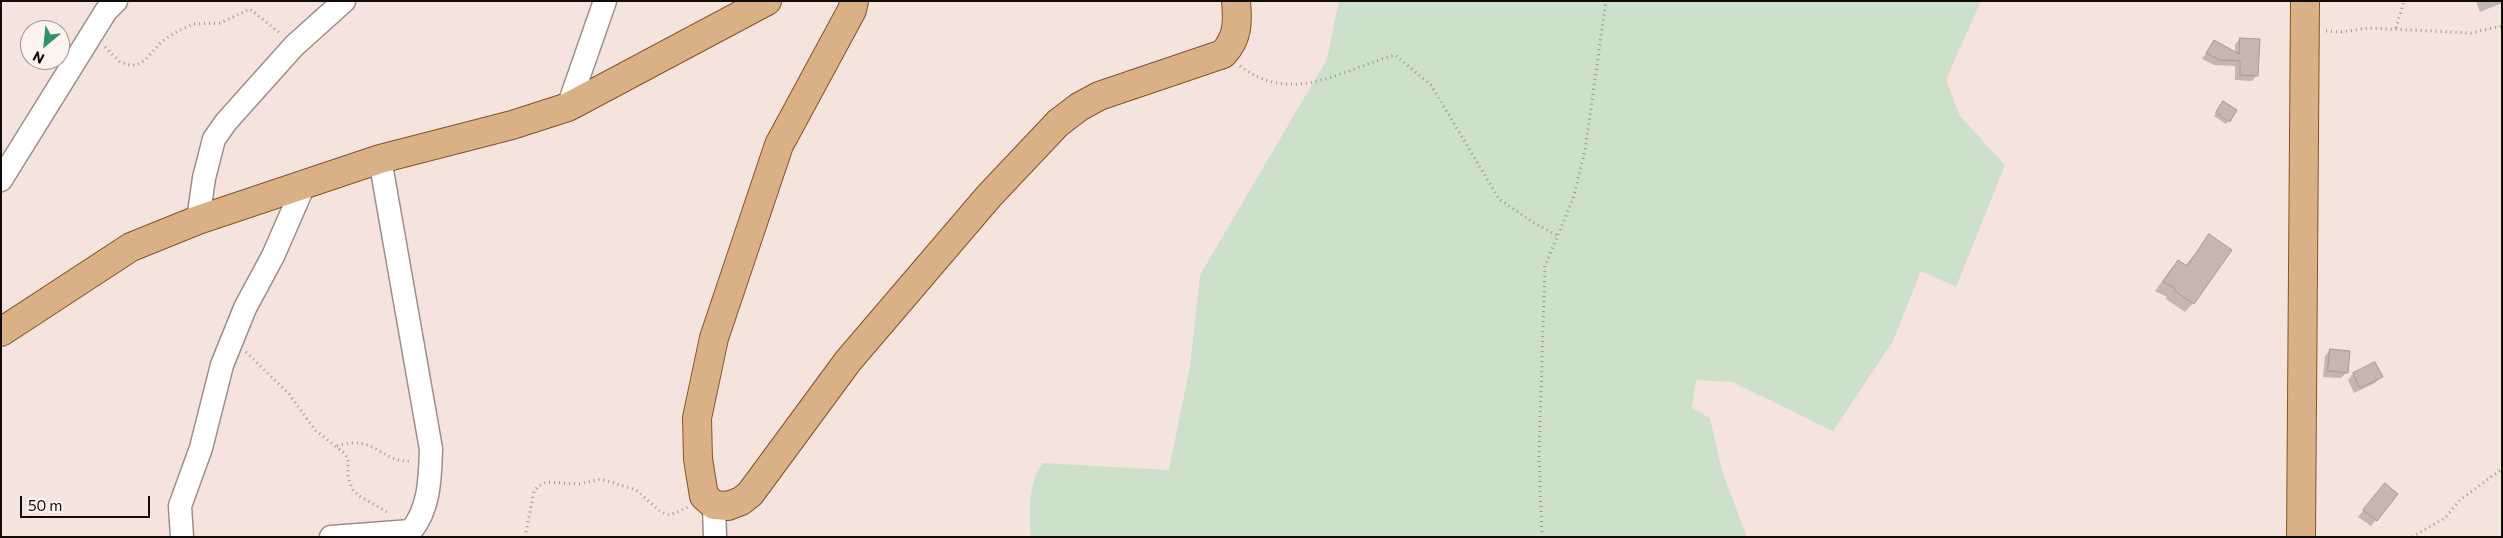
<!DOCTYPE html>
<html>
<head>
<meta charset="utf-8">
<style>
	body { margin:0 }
	#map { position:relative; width:2503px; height:538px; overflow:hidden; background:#f5e4dd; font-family:Commissioner,sans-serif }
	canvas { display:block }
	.frame { position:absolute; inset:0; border:2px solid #100b09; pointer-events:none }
	.north { position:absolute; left:20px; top:20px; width:50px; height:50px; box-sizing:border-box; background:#fdf3ee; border:1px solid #9e9692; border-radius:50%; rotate:208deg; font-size:14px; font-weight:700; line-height:20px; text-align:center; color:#100b09 }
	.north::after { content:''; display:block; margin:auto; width:18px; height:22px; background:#329169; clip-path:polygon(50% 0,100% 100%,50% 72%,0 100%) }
	.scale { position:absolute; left:20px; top:496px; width:130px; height:22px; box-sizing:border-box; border:2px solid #100b09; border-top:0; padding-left:6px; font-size:15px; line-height:18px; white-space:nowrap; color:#100b09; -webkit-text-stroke:4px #fdf3ee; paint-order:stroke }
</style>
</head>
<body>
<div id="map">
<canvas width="2503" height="538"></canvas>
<div class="frame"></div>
<div class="north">N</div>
<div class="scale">50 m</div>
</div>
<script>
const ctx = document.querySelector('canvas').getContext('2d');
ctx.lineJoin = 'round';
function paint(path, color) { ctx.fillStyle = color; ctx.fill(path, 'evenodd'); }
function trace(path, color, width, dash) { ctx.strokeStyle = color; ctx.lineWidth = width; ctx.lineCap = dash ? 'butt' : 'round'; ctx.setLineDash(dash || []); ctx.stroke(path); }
paint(new Path2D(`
	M 1339,1 L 1981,1 L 1946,80 L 1960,116 L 2005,165 L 1956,287 L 1921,271 L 1893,341 L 1833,431 L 1732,382 L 1696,380 L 1692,408 L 1710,418 L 1722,471 L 1747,537 L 1031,537 C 1029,514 1028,480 1043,463 L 1169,470 L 1190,366 L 1200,275 L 1327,59 Z`), '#cde0ca');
paint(new Path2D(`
	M 2476,1 L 2502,1 L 2502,3 L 2480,12 Z
	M 2240,39 L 2257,75 L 2252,81 L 2235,80 L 2235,66 L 2214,65 L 2202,59 L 2214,42 L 2235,53 L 2235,44 Z
	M 2221,105 L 2236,110 L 2226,124 L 2214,116 Z
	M 2209,236 L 2193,303 L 2185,312 L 2166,299 L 2167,297 L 2155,291 L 2170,270 L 2179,261 L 2185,266 Z
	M 2330,350 L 2347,372 L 2341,378 L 2323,377 L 2325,356 Z
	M 2375,364 L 2381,377 L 2375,383 L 2354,393 L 2348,380 L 2353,374 Z
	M 2385,484 L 2376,520 L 2371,526 L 2358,517 Z`), '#0003');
const building = new Path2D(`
	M 2240,38 L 2260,39 L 2258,76 L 2240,75 L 2240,61 L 2219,60 L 2206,53 L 2214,40 L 2239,54 Z
	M 2223,101 L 2237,110 L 2230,122 L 2216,113 Z
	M 2209,234 L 2232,250 L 2194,304 L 2174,290 L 2175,288 L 2163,282 L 2178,260 L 2187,266 Z
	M 2330,349 L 2350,351 L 2348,373 L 2328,371 Z
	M 2375,362 L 2383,377 L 2360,388 L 2353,373 Z
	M 2385,483 L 2398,494 L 2377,521 L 2363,510 Z`);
paint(building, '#c7b6b0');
trace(building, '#a99992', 1);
const minor = new Path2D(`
	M 568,107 L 605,1
	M 1,180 L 106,11 L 116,1
	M 198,220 L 204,178 L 214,139 L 226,122 L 294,46 L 344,1
	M 714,505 L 715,537
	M 182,537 L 180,506 L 201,448 L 222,365 L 245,308 L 273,256 L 304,185
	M 331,537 L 411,531 C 430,508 430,477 431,449 L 380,159`);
const major = new Path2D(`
	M 854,1 L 852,10 L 779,145 L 714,338 L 697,418 L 698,459 L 704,496 L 714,505 L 728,506 L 741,501 L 750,494 L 848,361 L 989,196 L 1058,123 L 1079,107 L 1099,96 L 1223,54 C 1238,38 1238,22 1236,1
	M 1,332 L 131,247 L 198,220 L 380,159 L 512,125 L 568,107 L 767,1
	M 2301,537 L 2305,1`);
trace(minor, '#9e8e88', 25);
trace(major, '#845427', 30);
trace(new Path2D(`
	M 2396,28 L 2404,1
	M 2326,31 L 2341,32 L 2368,28 L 2471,33 L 2502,26
	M 105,47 L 120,62 L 130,65 L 137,65 L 145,60 L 162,41 L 178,31 L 194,24 L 220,23 L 250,9 L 281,34
	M 1240,66 C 1293,106 1341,70 1395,55 L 1431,85 L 1499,199 L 1534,223 L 1558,236
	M 246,352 L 289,394 L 315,430 L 344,453 L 348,459 L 348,477 L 353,490 L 359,496 L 389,513
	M 337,446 C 375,433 382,464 412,461
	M 525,537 L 534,492 L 538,486 L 547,482 L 579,484 L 601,479 L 636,490 L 661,512 L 670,515 L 688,507
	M 1542,537 L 1539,455 L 1545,266 L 1573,199 L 1585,150 L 1606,1
	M 2412,537 L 2445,518 L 2460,500 L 2502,469`), '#a29590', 3, [1, 4]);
trace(minor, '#fff', 22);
trace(major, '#dab087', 28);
</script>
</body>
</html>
